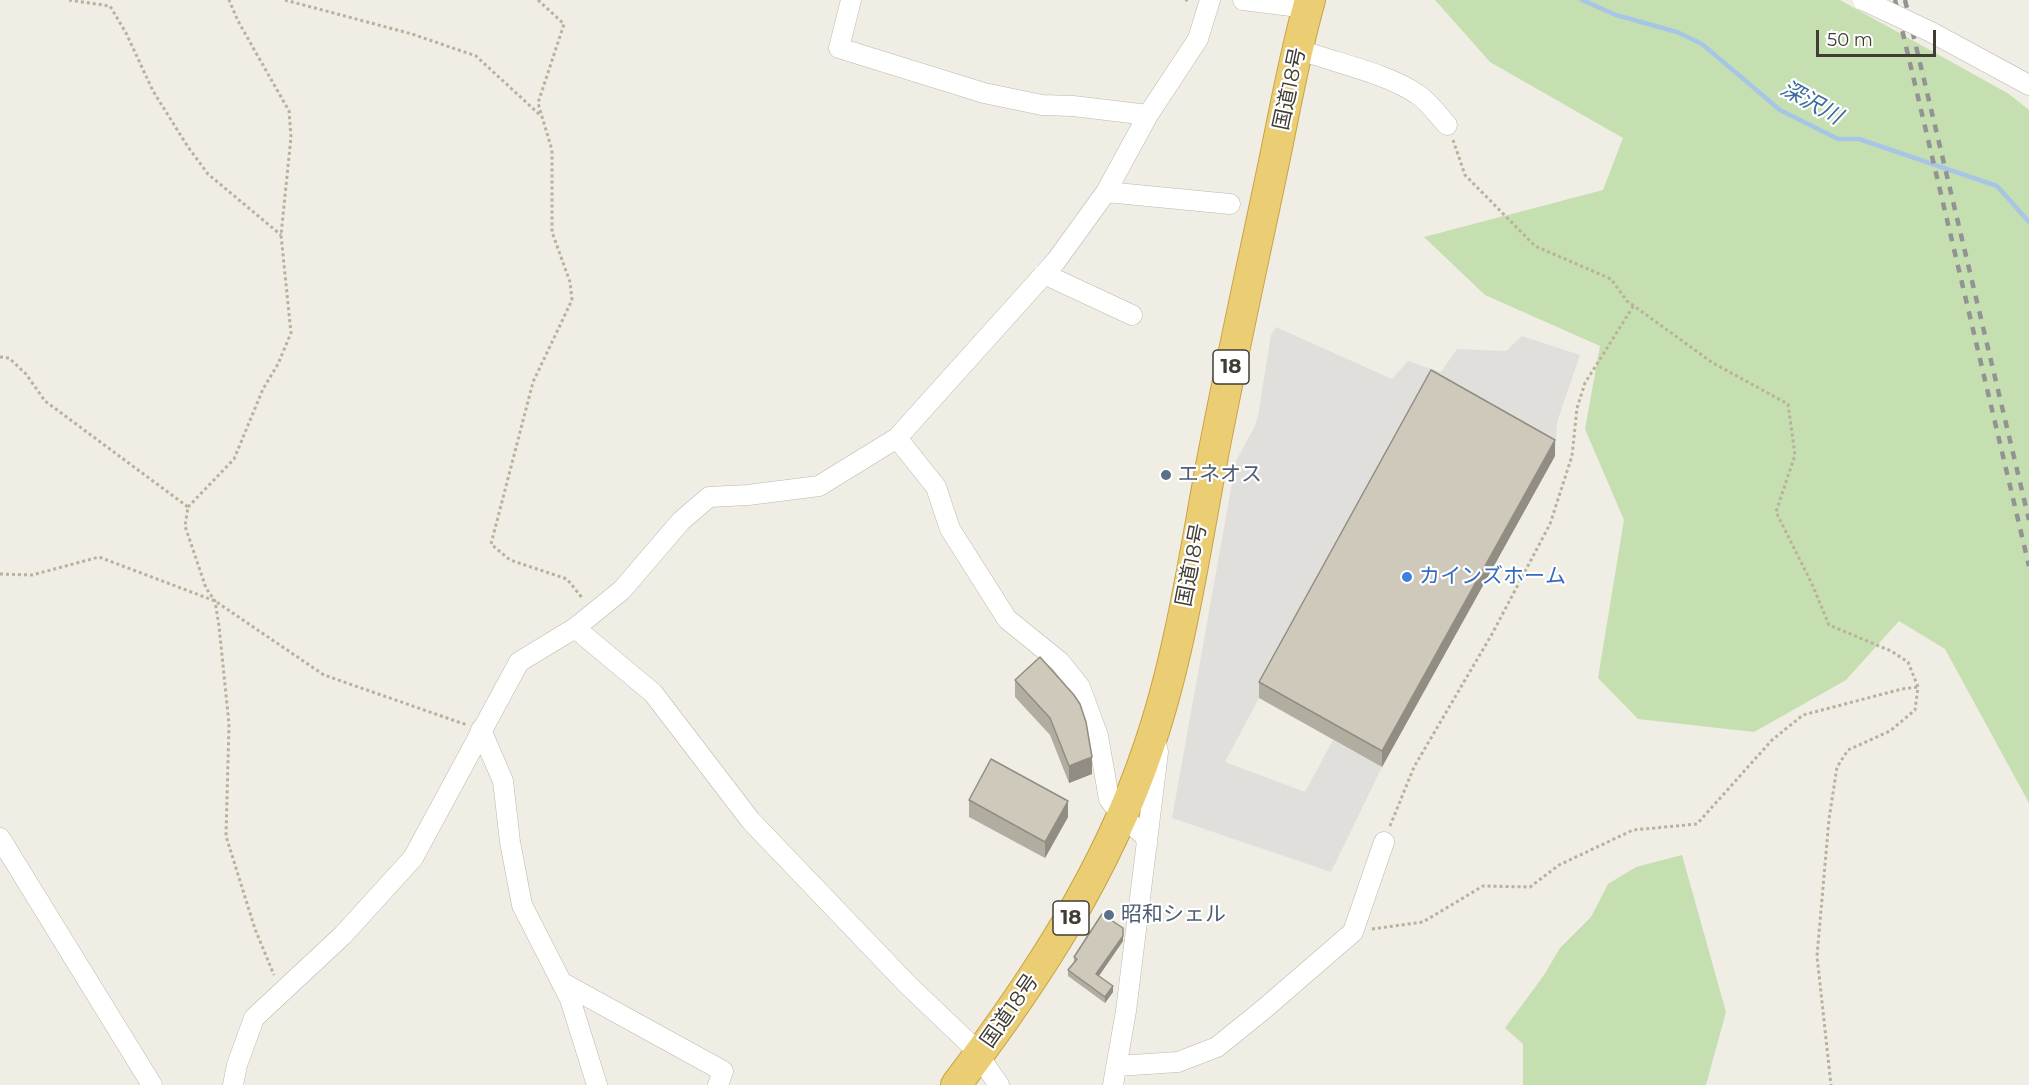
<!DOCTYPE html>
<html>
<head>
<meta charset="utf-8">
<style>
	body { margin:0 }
	#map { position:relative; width:2029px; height:1085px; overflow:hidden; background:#efede4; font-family:Montserrat,sans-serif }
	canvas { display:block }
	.scale { position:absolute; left:1816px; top:30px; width:120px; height:27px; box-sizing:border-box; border:3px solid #413d35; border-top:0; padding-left:8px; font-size:18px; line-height:21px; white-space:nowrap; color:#413d35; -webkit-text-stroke:4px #fff; paint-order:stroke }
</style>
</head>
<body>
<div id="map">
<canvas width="2029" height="1085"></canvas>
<div class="scale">50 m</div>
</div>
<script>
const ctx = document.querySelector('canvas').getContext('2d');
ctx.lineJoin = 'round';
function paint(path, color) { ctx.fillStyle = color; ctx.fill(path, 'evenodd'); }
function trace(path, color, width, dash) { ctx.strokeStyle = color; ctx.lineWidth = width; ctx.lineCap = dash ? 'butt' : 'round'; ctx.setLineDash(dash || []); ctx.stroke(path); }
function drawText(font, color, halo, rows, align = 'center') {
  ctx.font = font + ' Montserrat,"Noto Sans JP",sans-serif'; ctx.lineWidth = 4.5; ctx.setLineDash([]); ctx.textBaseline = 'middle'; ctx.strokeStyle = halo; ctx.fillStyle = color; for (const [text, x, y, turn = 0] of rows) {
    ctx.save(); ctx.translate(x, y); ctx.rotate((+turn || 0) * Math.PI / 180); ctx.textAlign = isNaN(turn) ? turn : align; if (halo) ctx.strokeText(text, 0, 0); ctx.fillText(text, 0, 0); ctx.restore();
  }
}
paint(new Path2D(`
	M 1435,0 L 1840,0 L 2009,94 L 2029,110 L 2029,803 L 1945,649 L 1899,621 L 1846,680 L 1754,732 L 1638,719 L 1598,678 L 1624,520 L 1585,429 L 1600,346 L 1485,295 L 1424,237 L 1603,190 L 1623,138 L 1490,62 Z
	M 1682,855 L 1726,1012 L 1706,1085 L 1523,1085 L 1523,1044 L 1505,1028 L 1544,975 L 1560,948 L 1591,917 L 1608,884 L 1636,867 Z`), '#c6dfb1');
paint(new Path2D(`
	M 1276,327 L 1392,379 L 1408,361 L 1441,372 L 1457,349 L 1506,351 L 1522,336 L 1580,355 L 1557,422 L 1555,456 L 1259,698 L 1225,762 L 1305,792 L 1333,740 L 1382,767 L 1331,872 L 1172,818 L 1236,461 L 1255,426 L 1258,416 L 1271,335 Z`), '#e1dfdc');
trace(new Path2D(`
	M 1582,0 L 1616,15 L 1677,32 L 1702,44 L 1780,110 L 1838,139 L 1859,139 L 1997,186 L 2029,222`), '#a7c6e6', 4.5);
const minor = new Path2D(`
	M 851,0 L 839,48 L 984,93 L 1042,105 L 1073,106 L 1148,115
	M 1243,0 L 1307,8
	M 1931,32 L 2029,85
	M 1298,49 C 1335,63 1386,73 1417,94 C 1428,101 1438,115 1447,125
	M 1106,192 L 1230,204
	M 1044,274 L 1132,315
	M 897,438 L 936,487 L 950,529 L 1007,619 L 1060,662 L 1080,687 L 1098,736 L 1109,799 L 1122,816 L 1145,836 L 1147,844
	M 575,628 L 653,693 L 751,821 L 908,985 L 972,1046 L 999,1085
	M 481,730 L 503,781 L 510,842 L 522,905 L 570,999 L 597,1085
	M 0,838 L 152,1085
	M 561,982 L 723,1071 L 718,1085
	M 1117,1066 L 1178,1062 L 1217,1047 L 1264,1009 L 1353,932 L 1384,842
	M 233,1085 L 237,1065 L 254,1018 L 343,935 L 413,858 L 519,662 L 575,628 L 622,590 L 681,521 L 709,497 L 748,495 L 819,486 L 897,438 L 1056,261 L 1106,192 L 1148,115 L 1198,39 L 1210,0
	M 1113,1085 L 1126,1011 L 1158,752 L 1156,743`);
const highway = new Path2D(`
	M 956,1085 C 1035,981 1106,873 1148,749 C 1179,660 1194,558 1211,466 C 1229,371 1250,276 1270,181 C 1283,121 1293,60 1310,0`);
trace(minor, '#bcb8ab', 21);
trace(highway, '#c8a345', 32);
trace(new Path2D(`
	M 69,0 L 110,6 L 126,33 L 153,91 L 188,147 L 208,174 L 281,235
	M 285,0 L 412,34 L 476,56 L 540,115
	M 538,0 L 564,24 L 538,103 L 552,150 L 552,232 L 570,282 L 572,300 L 533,382 L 491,544 L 510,560 L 567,579 L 583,599
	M 1185,0 L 1188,0
	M 1453,140 L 1465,175 L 1535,246 L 1611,279 L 1627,301 L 1713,363 L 1788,404 L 1795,455 L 1776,512 L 1812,584 L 1829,625 L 1891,651 L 1908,662 L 1918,687 L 1915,710 L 1890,731 L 1848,750 L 1837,767 L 1829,819 L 1817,956 L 1831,1085
	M 0,357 L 9,358 L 26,374 L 45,401 L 188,507 L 185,526 L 206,588 L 215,601 L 219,626 L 229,724 L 226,836 L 255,929 L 274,975
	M 188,507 L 234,459 L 263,389 L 278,364 L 291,333 L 281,235 L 291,137 L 289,111 L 238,21 L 229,0
	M 0,574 L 32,575 L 99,557 L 215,601 L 324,675 L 467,725
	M 1390,826 L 1414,767 L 1492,634 L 1550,524 L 1572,456 L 1577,408 L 1585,383 L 1634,305
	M 1372,929 L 1423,922 L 1483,886 L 1530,887 L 1559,865 L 1633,830 L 1697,824 L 1772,740 L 1803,715 L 1902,689 L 1918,687`), '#b9b19b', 3, [3, 3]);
trace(minor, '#fff', 20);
trace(highway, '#ebce73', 30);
trace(new Path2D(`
	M 1895,0 L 2029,566
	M 1905,0 L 2029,520`), '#939393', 4.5, [8, 8]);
const minorBridge = new Path2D(`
	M 1863,0 L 1931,32`);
trace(minorBridge, '#bcb8ab', 21, []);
trace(minorBridge, '#fff', 20);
paint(new Path2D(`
	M 1555,456 L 1382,767 L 1259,698 L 1259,682 Z
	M 1015,680 L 1074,695 L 1092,774 L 1069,783 L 1050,735 L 1015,697 Z
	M 969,800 L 1068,817 L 1045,858 L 969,817 Z
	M 1123,934 L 1123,941 L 1099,976 L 1113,992 L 1105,1003 L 1068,976 L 1068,970 L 1074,962 L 1074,957 Z`), '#b2ada1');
paint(new Path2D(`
	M 1555,440 L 1555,456 L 1382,767 L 1382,751 Z
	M 1092,757 L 1092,774 L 1069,783 L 1069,766 Z
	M 1068,801 L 1068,817 L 1045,858 L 1045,842 Z
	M 1123,928 L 1123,941 L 1096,980 L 1096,974 Z
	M 1113,986 L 1113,992 L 1105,1003 L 1105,997 Z`), '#918d83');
const building = new Path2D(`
	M 1431,370 L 1555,440 L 1382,751 L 1259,682 Z
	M 1040,657 L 1074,695 L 1080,704 L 1086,722 L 1092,757 L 1069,766 L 1050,718 L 1015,680 Z
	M 991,759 L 1068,801 L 1045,842 L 969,800 Z
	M 1102,914 L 1123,928 L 1123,936 L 1096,974 L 1113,986 L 1105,997 L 1068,970 L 1077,959 L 1074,957 Z`);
paint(building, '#cfc9bb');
trace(building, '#918d83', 1.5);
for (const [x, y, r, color] of [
	[1166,475,6,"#5c6f8a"],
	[1407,577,6,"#3f7fe0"],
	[1109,915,6,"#5c6f8a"]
]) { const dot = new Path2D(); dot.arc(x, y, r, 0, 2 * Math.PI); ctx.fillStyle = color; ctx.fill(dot); trace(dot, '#fff', 2); }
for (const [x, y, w] of [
	[1231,367,36],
	[1071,918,36]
]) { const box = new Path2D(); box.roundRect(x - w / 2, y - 17, w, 34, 4.5); ctx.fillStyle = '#fff'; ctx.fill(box); trace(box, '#413d35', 1.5); }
drawText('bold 20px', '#413d35', null, [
	["18",1231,367],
	["18",1071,918]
]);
drawText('21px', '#413d35', '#fff', [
	["国道18号",1290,89,-78],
	["国道18号",1192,565,-79],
	["国道18号",1010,1011,-55]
]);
drawText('21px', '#4e5e75', '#fff', [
	["エネオス",1178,475],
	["昭和シェル",1121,915]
], 'left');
drawText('21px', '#366cbe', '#fff', [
	["カインズホーム",1419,577]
], 'left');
drawText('italic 22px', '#3c6c9e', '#fff', [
	["深沢川",1811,103,29]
]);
</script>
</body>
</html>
